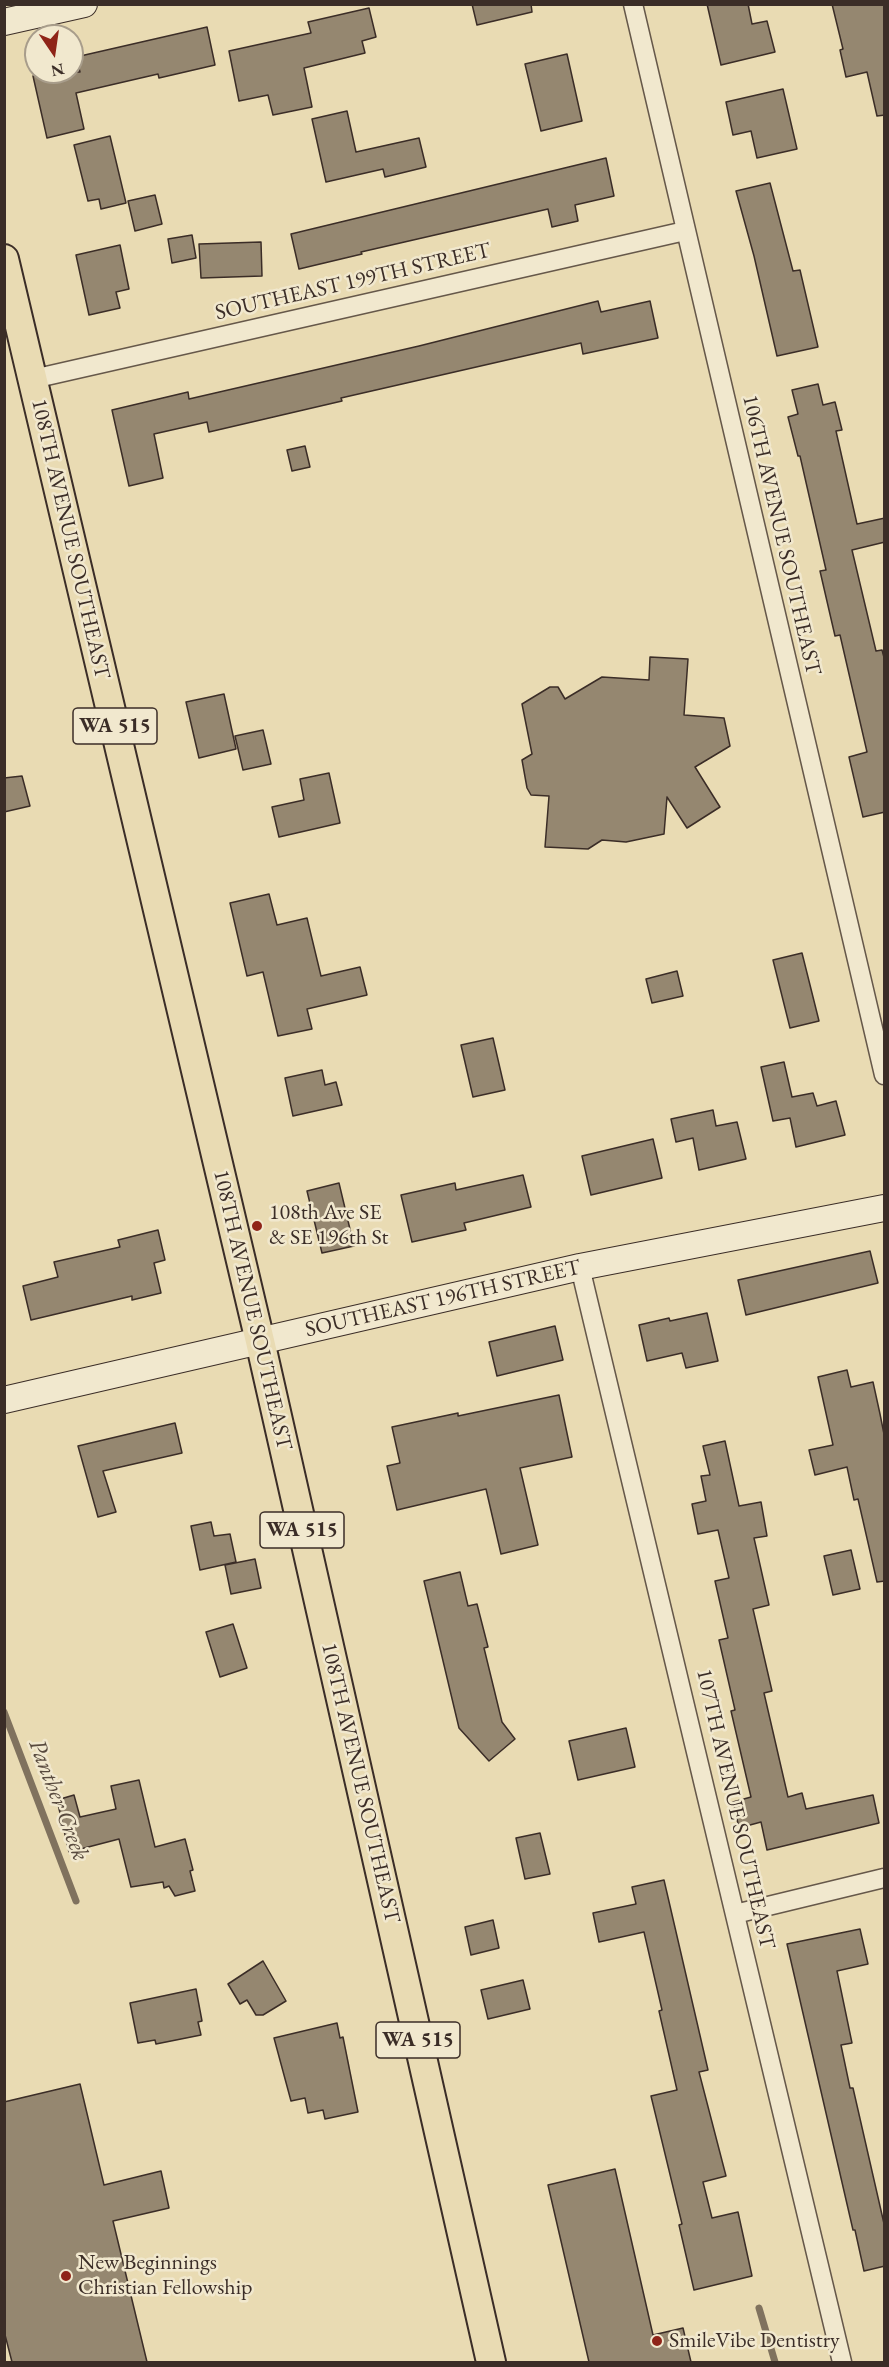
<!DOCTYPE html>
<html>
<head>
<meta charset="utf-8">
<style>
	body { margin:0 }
	#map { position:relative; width:889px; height:2367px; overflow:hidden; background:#e9dbb3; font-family:"EB Garamond",serif }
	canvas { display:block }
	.frame { position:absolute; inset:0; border:6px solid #3b2d27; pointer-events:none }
	.north { position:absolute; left:24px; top:24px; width:60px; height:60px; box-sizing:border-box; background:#f1e8ce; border:2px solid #a89d8b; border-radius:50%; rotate:167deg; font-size:16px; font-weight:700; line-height:24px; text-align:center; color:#3b2d27 }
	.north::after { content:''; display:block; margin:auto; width:21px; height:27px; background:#8f2418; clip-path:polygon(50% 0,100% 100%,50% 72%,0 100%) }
</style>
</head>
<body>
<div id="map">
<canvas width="889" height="2367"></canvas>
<div class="frame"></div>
<div class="north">N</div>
</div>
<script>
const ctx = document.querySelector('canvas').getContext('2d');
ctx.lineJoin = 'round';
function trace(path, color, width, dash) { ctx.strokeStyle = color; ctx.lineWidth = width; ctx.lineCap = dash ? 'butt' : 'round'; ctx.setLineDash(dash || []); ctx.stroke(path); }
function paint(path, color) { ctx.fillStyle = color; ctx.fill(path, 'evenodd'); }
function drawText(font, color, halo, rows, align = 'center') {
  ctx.font = font + ' "EB Garamond",serif'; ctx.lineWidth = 5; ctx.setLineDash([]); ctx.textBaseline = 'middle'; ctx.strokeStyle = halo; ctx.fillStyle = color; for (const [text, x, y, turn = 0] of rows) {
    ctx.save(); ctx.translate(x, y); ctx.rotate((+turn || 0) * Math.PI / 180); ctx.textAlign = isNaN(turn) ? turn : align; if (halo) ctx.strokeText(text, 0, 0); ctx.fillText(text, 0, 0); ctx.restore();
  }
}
trace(new Path2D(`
	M 4,1712 L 76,1901
	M 759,2308 L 775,2362`), '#80725e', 7);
const building = new Path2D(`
	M 472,4 L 531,4 L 532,12 L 477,25 Z
	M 707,4 L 748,4 L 752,24 L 767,21 L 775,52 L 721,65 Z
	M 832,4 L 885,4 L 885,115 L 877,116 L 867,72 L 846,77 L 840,50 L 843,49 Z
	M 369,8 L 376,37 L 362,41 L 365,53 L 304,68 L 312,107 L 273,115 L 268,95 L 239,101 L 229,51 L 311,33 L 308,22 Z
	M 207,27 L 215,65 L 159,78 L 158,74 L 76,93 L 84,129 L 47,138 L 33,76 L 50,72 L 80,72 L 76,57 Z
	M 567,54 L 582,121 L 541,131 L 525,64 Z
	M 783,89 L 797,149 L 757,158 L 751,131 L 733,135 L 726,102 Z
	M 347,111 L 356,152 L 419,138 L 426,167 L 385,177 L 383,169 L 326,182 L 312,119 Z
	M 110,136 L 126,203 L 101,209 L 99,199 L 88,201 L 74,145 Z
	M 606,158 L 614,196 L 575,205 L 578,221 L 552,227 L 548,209 L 361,252 L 362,254 L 299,269 L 291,234 Z
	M 770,183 L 793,271 L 800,270 L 818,347 L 777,356 L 754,256 L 736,191 Z
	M 155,195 L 162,224 L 135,231 L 128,201 Z
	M 192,235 L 196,258 L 172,263 L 168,239 Z
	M 261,242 L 262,276 L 201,278 L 199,244 Z
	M 120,245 L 129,289 L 116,292 L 120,308 L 89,315 L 76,255 Z
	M 598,301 L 601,312 L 650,301 L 658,338 L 583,354 L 581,343 L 341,398 L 342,401 L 209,432 L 207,422 L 154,434 L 163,478 L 129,486 L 112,410 L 188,392 L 189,399 L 419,346 Z
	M 818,384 L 823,405 L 835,402 L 842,430 L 836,431 L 857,524 L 885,518 L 885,542 L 852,550 L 876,651 L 882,650 L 885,661 L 885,812 L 863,817 L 849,757 L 867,752 L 840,635 L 835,636 L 820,571 L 826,570 L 800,456 L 798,456 L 788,417 L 798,414 L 792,390 Z
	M 305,446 L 310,467 L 292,471 L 287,450 Z
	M 650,657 L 688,659 L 684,715 L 724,718 L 730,746 L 695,767 L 720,807 L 687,828 L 667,797 L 664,834 L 626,842 L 602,840 L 588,849 L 545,847 L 549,796 L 531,795 L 527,788 L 522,760 L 532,754 L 522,704 L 550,687 L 558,687 L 565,699 L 602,677 L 649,680 Z
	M 224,694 L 236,749 L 199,758 L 186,702 Z
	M 263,730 L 271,764 L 243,770 L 235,736 Z
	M 329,773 L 340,823 L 279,837 L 272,807 L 304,800 L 300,779 Z
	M 22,776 L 30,806 L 4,812 L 4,778 Z
	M 269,894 L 277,925 L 307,918 L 321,976 L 360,967 L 367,995 L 307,1009 L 312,1029 L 278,1036 L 263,972 L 247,976 L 230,903 Z
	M 802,953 L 819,1021 L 790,1028 L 773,960 Z
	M 677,971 L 683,996 L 652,1003 L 646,979 Z
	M 493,1038 L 505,1090 L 473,1097 L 461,1045 Z
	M 784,1062 L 792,1097 L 813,1093 L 817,1106 L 836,1101 L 845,1135 L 796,1147 L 790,1118 L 773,1121 L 761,1067 Z
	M 322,1070 L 325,1085 L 336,1082 L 342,1105 L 293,1116 L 285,1078 Z
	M 713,1110 L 716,1126 L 737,1122 L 746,1159 L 699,1170 L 693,1138 L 676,1142 L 671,1119 Z
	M 653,1139 L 662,1178 L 591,1195 L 582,1156 Z
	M 523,1175 L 531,1207 L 464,1223 L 466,1230 L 412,1242 L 401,1195 L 455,1183 L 456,1190 Z
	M 339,1183 L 354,1246 L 322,1253 L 307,1191 Z
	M 158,1230 L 165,1260 L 154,1263 L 161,1293 L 132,1300 L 132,1296 L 31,1320 L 23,1286 L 58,1277 L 54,1262 L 120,1247 L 118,1240 Z
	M 870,1251 L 878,1283 L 746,1315 L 738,1280 Z
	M 707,1313 L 718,1361 L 686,1368 L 682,1353 L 647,1361 L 639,1325 L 669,1318 L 670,1321 Z
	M 555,1326 L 563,1360 L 497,1376 L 489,1342 Z
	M 847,1370 L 851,1387 L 873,1382 L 880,1414 L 885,1439 L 885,1581 L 877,1582 L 858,1499 L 854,1500 L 847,1467 L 815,1475 L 809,1450 L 833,1445 L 818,1377 Z
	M 559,1395 L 572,1457 L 520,1468 L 538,1545 L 501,1554 L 486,1489 L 397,1510 L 387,1466 L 400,1463 L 392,1427 L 458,1413 L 458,1416 Z
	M 175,1423 L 182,1453 L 103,1471 L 116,1512 L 98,1517 L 78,1446 Z
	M 725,1441 L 739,1506 L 761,1502 L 767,1536 L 754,1538 L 769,1605 L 753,1609 L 772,1691 L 764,1693 L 788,1797 L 802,1793 L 806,1809 L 873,1795 L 879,1823 L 767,1850 L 761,1822 L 739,1828 L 733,1802 L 751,1797 L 731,1711 L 735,1710 L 719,1640 L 728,1638 L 715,1581 L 729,1578 L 718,1530 L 698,1534 L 692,1504 L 706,1501 L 701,1476 L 710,1475 L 703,1446 Z
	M 211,1522 L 214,1536 L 230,1534 L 236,1562 L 200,1570 L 191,1526 Z
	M 851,1550 L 860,1589 L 833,1595 L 824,1556 Z
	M 255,1559 L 261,1588 L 231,1594 L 225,1565 Z
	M 460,1572 L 468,1606 L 477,1604 L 488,1647 L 484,1648 L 502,1722 L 515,1739 L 489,1761 L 459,1728 L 424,1581 Z
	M 233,1624 L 247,1668 L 220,1677 L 206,1632 Z
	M 626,1728 L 635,1767 L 578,1780 L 569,1741 Z
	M 139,1780 L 155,1847 L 185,1839 L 193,1870 L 190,1871 L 195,1891 L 175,1896 L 169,1886 L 164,1888 L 163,1882 L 131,1887 L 119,1839 L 69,1852 L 57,1800 L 74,1795 L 80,1817 L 116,1809 L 111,1786 Z
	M 540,1833 L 550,1874 L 525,1879 L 516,1838 Z
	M 664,1880 L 708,2070 L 699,2072 L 726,2176 L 703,2182 L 712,2218 L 738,2212 L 752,2276 L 694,2290 L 679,2225 L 682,2224 L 651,2096 L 677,2090 L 659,2011 L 662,2010 L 644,1932 L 599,1942 L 593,1913 L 636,1904 L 632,1887 Z
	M 493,1920 L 499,1948 L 471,1955 L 465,1927 Z
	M 860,1929 L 868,1964 L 837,1971 L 852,2043 L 841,2045 L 850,2088 L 853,2088 L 885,2228 L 885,2266 L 864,2271 L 855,2230 L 853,2230 L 787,1944 Z
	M 263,1961 L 286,2001 L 263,2015 L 256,2015 L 247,2000 L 240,2004 L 228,1984 Z
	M 523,1980 L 530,2009 L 488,2019 L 481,1990 Z
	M 196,1989 L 202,2021 L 198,2022 L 201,2035 L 156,2044 L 155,2040 L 138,2043 L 130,2003 Z
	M 337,2023 L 340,2038 L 343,2037 L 358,2112 L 325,2119 L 323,2110 L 308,2113 L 305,2098 L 291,2101 L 274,2038 Z
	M 80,2084 L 104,2185 L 161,2171 L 169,2208 L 113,2221 L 147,2362 L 12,2362 L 4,2331 L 4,2102 Z
	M 615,2169 L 653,2335 L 683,2328 L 691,2362 L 589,2362 L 548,2185 Z`);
paint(building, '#958770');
trace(building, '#3b2d27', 1.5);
const street = new Path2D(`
	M 633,4 L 884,1075
	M 33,379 L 685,231
	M 580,1267 L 842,2362
	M 735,1914 L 884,1878`);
const secondary = new Path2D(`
	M 4,22 L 84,4
	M 4,1400 L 580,1267 L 884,1208`);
const primary = new Path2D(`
	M 4,259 L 260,1341 L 491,2362`);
trace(street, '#66584a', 21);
trace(secondary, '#3b2d27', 28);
trace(primary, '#3b2d27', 32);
trace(street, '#f1e8ce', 18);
trace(secondary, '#f1e8ce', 26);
trace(primary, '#e9dbb3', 28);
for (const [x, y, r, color] of [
	[257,1226,6,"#8f2418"],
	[66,2276,6,"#8f2418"],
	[657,2341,6,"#8f2418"]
]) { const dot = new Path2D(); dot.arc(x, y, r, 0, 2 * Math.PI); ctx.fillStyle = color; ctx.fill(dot); trace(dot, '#f1e8ce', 2); }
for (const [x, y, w] of [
	[115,726,84],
	[302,1530,84],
	[418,2040,84]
]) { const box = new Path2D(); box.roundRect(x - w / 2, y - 18, w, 36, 4.5); ctx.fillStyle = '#f1e8ce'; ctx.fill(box); trace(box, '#3b2d27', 1.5); }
drawText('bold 21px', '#3b2d27', null, [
	["WA 515",115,726],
	["WA 515",302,1530],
	["WA 515",418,2040]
]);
drawText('22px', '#3b2d27', '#f1e8ce', [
	["SOUTHEAST 199TH STREET",353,282,-13],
	["106TH AVENUE SOUTHEAST",781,535,77],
	["108TH AVENUE SOUTHEAST",70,539,77],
	["SOUTHEAST 196TH STREET",443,1299,-13],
	["108TH AVENUE SOUTHEAST",252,1310,77],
	["108TH AVENUE SOUTHEAST",360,1783,77],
	["107TH AVENUE SOUTHEAST",735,1809,77]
]);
drawText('22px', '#3b2d27', '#f1e8ce', [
	["108th Ave SE",269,1213],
	["& SE 196th St",269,1238],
	["New Beginnings",78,2263],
	["Christian Fellowship",78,2288],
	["SmileVibe Dentistry",669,2341]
], 'left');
drawText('italic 24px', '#584a3e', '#f1e8ce', [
	["Panther Creek",58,1800,69]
]);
</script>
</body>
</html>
